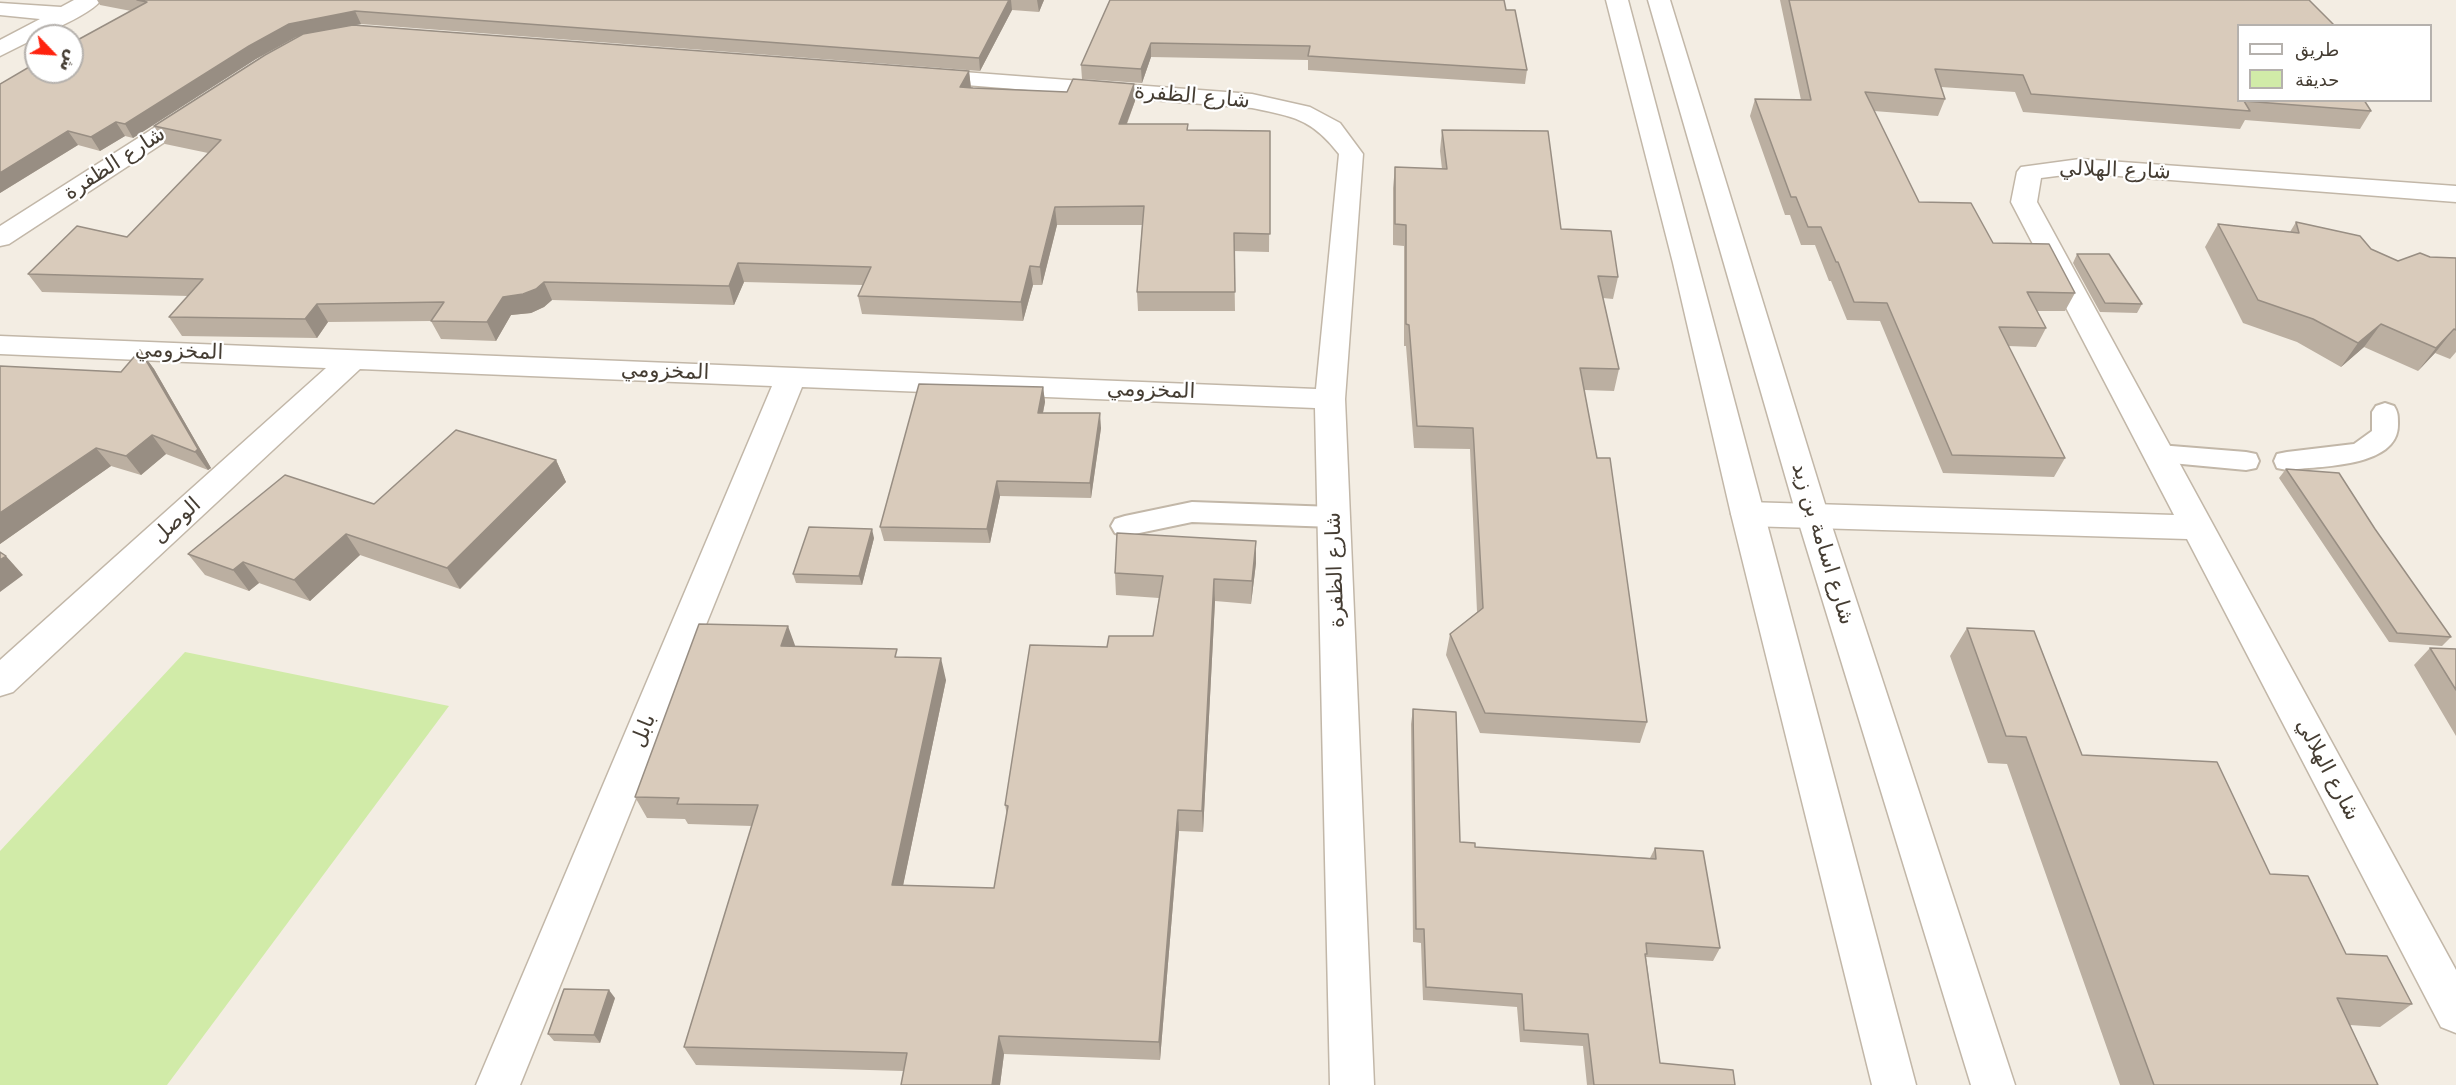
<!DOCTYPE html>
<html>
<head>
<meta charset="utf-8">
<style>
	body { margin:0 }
	#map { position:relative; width:2456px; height:1085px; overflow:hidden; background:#f3ede3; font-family:"DejaVu Sans","Noto Naskh Arabic",sans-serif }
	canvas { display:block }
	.legend { position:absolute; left:2237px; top:24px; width:195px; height:78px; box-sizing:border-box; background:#fff; border:2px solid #b5b1ad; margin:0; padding:8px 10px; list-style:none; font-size:18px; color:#453d33 }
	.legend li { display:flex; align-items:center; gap:12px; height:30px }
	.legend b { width:30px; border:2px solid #b5b1ad }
	.north { position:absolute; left:24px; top:24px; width:60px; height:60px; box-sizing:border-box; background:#fff; border:2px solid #b5b1ad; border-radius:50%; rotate:115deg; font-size:16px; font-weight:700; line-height:24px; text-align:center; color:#453d33 }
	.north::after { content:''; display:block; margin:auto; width:21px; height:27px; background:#ff220e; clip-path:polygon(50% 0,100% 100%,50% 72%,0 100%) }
</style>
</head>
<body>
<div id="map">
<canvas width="2456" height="1085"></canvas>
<ul class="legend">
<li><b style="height:8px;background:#fff"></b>طريق</li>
<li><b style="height:16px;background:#d1eba8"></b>حديقة</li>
</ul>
<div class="north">ش</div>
</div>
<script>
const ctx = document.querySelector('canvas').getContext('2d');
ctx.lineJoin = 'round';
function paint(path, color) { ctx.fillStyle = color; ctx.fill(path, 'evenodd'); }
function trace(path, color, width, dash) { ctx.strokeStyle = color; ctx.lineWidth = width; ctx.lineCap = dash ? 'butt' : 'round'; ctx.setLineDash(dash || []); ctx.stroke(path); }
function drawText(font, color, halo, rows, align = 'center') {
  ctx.font = font + ' "DejaVu Sans","Noto Naskh Arabic",sans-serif'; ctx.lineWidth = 4.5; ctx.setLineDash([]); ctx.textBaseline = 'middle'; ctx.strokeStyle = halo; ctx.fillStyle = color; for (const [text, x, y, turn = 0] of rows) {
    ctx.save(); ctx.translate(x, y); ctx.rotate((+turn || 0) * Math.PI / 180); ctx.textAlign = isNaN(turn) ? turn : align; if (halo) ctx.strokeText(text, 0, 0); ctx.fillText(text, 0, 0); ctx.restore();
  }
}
paint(new Path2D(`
	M 185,652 L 449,706 L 167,1085 L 0,1085 L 0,851 Z`), '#d1eba8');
const service = new Path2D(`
	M 2385,403 L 2394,406 C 2398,412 2398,416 2398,424 C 2399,468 2319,466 2287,470 L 2277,468 L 2274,461 L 2277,454 L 2287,452 L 2354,444 L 2372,431 L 2372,412 L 2376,406 Z
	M 2159,445 L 2246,452 L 2256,454 L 2259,461 L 2256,468 L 2246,470 L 2150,461 L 2146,454 L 2150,447 Z
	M 1192,502 L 1334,507 L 1344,510 L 1348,517 L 1344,524 L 1334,527 L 1192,522 L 1125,536 L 1115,533 L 1111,526 L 1115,519 L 1125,516 Z`);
const minor = new Path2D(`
	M 74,0 L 101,0 C 92,13 56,28 40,36 L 36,36 L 36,38 L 0,56 L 0,40 L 40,19 L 0,15 L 0,3 L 61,7 Z
	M 924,69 L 1252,94 L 1310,107 L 1340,123 L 1363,154 L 1345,399 L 1374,1085 L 1330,1085 L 1315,408 L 802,387 L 520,1085 L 476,1085 L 772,386 L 360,369 L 13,692 L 0,696 L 0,660 L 326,368 L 0,354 L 0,336 L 1316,389 L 1339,154 C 1311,118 1294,117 1252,108 L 916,81 L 913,76 L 916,71 Z
	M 198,103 L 206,105 L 210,110 L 206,115 L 9,244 L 0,246 L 0,226 L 190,105 Z
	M 2080,159 L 2456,186 L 2456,202 L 2080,173 L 2041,178 L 2037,202 L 2456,970 L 2456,1033 L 2441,1027 L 2187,539 L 1747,526 L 1736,522 L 1731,514 L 1736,506 L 1747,502 L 2174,515 L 2011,202 L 2017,172 L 2021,167 Z`);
const tertiary = new Path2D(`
	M 1606,0 L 1628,0 L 1916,1085 L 1872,1085 L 1731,514 L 1673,263 Z
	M 1648,0 L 1670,0 L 1829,517 L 2015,1085 L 1971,1085 L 1797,517 Z`);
trace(service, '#c2b7a8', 4);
trace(minor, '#c2b7a8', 3);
trace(tertiary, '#c2b7a8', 3);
paint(service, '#fff');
paint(minor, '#fff');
paint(tertiary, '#fff');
paint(new Path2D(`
	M 97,0 L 1044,0 L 1039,12 L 1012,10 L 980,71 L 361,24 L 355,25 L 969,71 L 971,88 L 1067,92 L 1134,84 L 1135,101 L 1127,124 L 1188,124 L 1188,130 L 1270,131 L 1269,252 L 1234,251 L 1235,311 L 1138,311 L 1137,292 L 1142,225 L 1057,225 L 1042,285 L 1033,285 L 1023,321 L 862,314 L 858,296 L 863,285 L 744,282 L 734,305 L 552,300 L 544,307 L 531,313 L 511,315 L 496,341 L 441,339 L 431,321 L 328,322 L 317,338 L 182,336 L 169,317 L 188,296 L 42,292 L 28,274 L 127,237 L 208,153 L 165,144 L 154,126 L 299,36 L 296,37 L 256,59 L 133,138 L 125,136 L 100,151 L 78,145 L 0,193 L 0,84 L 131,11 L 100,5 Z
	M 1110,0 L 1506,10 L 1527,70 L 1525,84 L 1308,70 L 1308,60 L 1151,57 L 1142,83 L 1082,79 L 1081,65 Z
	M 1780,0 L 2309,0 L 2238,26 L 2371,111 L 2360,129 L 2245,120 L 2240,129 L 2023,112 L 2015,92 L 1941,87 L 1945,99 L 1938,116 L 1874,111 L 1919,202 L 1993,243 L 2075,293 L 2065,311 L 2037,311 L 2046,328 L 2036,347 L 2008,346 L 2065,458 L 2054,477 L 1943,473 L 1880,321 L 1847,320 L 1831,281 L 1829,281 L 1815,245 L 1801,245 L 1790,215 L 1785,215 L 1750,116 L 1755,99 L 1801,100 Z
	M 1442,130 L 1561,229 L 1618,277 L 1613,299 L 1603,298 L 1619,369 L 1614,391 L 1584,390 L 1647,722 L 1640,743 L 1480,733 L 1446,655 L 1450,634 L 1477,612 L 1470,449 L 1414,448 L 1406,346 L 1404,346 L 1404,246 L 1393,245 L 1393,188 L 1395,167 L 1442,169 L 1440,151 Z
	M 2296,222 L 2371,249 L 2398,261 L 2430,257 L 2456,258 L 2456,352 L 2450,359 L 2435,353 L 2418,371 L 2364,347 L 2341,367 L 2297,342 L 2243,323 L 2205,247 L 2218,224 L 2290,232 Z
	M 2077,254 L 2142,304 L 2137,313 L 2100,312 L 2073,263 Z
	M 140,350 L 154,369 L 211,468 L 208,470 L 166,454 L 141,475 L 111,466 L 0,544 L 0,366 L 121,372 Z
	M 1043,387 L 1045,402 L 1043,413 L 1101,428 L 1091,498 L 1000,496 L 990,543 L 884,541 L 880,527 Z
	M 556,460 L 566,482 L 460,589 L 360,555 L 310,601 L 259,583 L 249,591 L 205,575 L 188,554 L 374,504 Z
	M 2286,469 L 2375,529 L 2451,637 L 2442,646 L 2389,642 L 2279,478 Z
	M 874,538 L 862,585 L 796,583 L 793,574 Z
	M 1256,563 L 1251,604 L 1215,601 L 1203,832 L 1179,831 L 1160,1060 L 1004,1054 L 1000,1085 L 901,1085 L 904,1071 L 696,1065 L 684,1047 L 752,826 L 688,824 L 685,819 L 647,818 L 635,797 L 795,646 L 899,657 L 946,680 L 903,885 L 994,888 L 1007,815 L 1005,805 L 1107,647 L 1153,636 L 1159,598 L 1116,595 L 1115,573 Z
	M 1967,628 L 2082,755 L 2270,874 L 2346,954 L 2412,1004 L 2380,1027 L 2350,1025 L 2378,1085 L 2120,1085 L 2007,764 L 1988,763 L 1950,656 Z
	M 2430,648 L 2456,649 L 2456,736 L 2414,665 Z
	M 1413,709 L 1460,842 L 1475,847 L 1650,858 L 1655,848 L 1720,948 L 1713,961 L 1646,957 L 1660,1063 L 1735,1085 L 1587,1085 L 1583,1046 L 1520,1042 L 1517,1007 L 1423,1000 L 1421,943 L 1413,942 L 1411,724 Z
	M 615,998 L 600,1043 L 554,1041 L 548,1034 Z`), '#bbafa1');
paint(new Path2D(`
	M 1009,0 L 1011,0 L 1012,10 L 980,71 L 979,58 Z
	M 1037,0 L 1044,0 L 1039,12 Z
	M 355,11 L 361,24 L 296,37 L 256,59 L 133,138 L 125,124 L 249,46 L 289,24 Z
	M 1151,43 L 1151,57 L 1142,83 L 1141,69 Z
	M 969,71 L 971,89 L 960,87 Z
	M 1134,84 L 1135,101 L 1120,141 L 1119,124 Z
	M 116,122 L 125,136 L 100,151 L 91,137 Z
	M 68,131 L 78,145 L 0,193 L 0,173 Z
	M 1055,207 L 1057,225 L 1042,285 L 1040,267 Z
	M 738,263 L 744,282 L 734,305 L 729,286 Z
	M 1030,266 L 1033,285 L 1023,321 L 1021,302 Z
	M 544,282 L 552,300 L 544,307 L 531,313 L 511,315 L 496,341 L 487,322 L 503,297 Z
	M 317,304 L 328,322 L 317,338 L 305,319 Z
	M 2381,324 L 2364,347 L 2341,367 L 2358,343 Z
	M 2454,329 L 2435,353 L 2418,371 L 2436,348 Z
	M 140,350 L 154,369 L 211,468 L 208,470 L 195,452 Z
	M 1043,387 L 1045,402 L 1040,427 L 1038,413 Z
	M 1100,413 L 1101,428 L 1091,498 L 1090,483 Z
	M 152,435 L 166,454 L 141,475 L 126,456 Z
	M 96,448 L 111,466 L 0,544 L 0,513 Z
	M 556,460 L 566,482 L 460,589 L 447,568 Z
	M 997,481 L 1000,496 L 990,543 L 987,529 Z
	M 872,529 L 874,538 L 862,585 L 859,576 Z
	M 346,534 L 360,555 L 310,601 L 294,580 Z
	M 1256,541 L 1256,563 L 1251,604 L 1252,581 Z
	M 6,556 L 23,575 L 0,592 L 0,560 Z
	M 243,562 L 259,583 L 249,591 L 233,570 Z
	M 1214,579 L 1215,601 L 1203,832 L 1202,811 Z
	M 788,626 L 796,648 L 781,646 Z
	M 941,658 L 946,680 L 899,905 L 892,885 Z
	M 1178,810 L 1179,831 L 1160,1060 L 1159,1042 Z
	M 609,990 L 615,998 L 600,1043 L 594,1035 Z
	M 999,1036 L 1004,1054 L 1000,1085 L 992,1085 Z`), '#988e83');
const building = new Path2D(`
	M 137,0 L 1009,0 L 979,58 L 355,11 L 289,24 L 249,46 L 125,124 L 116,122 L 91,137 L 68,131 L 0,173 L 0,84 L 36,63 L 36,72 L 72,72 L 72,43 L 147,2 Z
	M 1110,0 L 1504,0 L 1506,10 L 1515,10 L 1527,70 L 1308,56 L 1310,46 L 1151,43 L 1141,69 L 1081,65 Z
	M 1789,0 L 2309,0 L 2335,26 L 2238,26 L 2238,100 L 2364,100 L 2371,111 L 2244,101 L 2250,111 L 2031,94 L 2023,75 L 1935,69 L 1945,99 L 1865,92 L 1919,202 L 1971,203 L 1993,243 L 2049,244 L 2075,293 L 2027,292 L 2046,328 L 1999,327 L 2065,458 L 1952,455 L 1887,303 L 1854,302 L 1838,262 L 1836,262 L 1821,227 L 1808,227 L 1796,197 L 1791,197 L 1755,99 L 1811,100 Z
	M 353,25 L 969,71 L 960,87 L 973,88 L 1067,92 L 1073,79 L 1134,84 L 1119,124 L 1188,124 L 1187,130 L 1270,131 L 1270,234 L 1234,233 L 1235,292 L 1137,292 L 1144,206 L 1055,207 L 1040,267 L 1030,266 L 1021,302 L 858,296 L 871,267 L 738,263 L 729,286 L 544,282 L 536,289 L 523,294 L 503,297 L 487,322 L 431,321 L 444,302 L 317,304 L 305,319 L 169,317 L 203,279 L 28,274 L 77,226 L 127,237 L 221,140 L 154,126 L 265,55 L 303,34 Z
	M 1442,130 L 1548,131 L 1561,229 L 1611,231 L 1618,277 L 1598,276 L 1619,369 L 1580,368 L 1597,458 L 1610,458 L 1647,722 L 1485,713 L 1450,634 L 1483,608 L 1473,428 L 1417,426 L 1409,325 L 1406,324 L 1406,225 L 1395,224 L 1395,167 L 1447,169 Z
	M 2296,222 L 2360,236 L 2371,249 L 2398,261 L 2420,253 L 2430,257 L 2456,258 L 2456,330 L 2454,329 L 2436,348 L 2381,324 L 2358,343 L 2313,319 L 2258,300 L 2218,224 L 2299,233 Z
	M 2077,254 L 2109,254 L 2142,304 L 2105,303 Z
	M 140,350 L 198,449 L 195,452 L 152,435 L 126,456 L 96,448 L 0,513 L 0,366 L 121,372 Z
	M 919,384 L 1043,387 L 1038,413 L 1100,413 L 1090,483 L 997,481 L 987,529 L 880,527 Z
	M 456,430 L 556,460 L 447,568 L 346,534 L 294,580 L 243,562 L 233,570 L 188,554 L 285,475 L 374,504 Z
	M 2286,469 L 2339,473 L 2375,529 L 2451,637 L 2397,633 Z
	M 809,527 L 872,529 L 859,576 L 793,574 Z
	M 1117,533 L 1256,541 L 1252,581 L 1214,579 L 1202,811 L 1178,810 L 1159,1042 L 999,1036 L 992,1085 L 901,1085 L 907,1053 L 684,1047 L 758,805 L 677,804 L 679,798 L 635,797 L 699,624 L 788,626 L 781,646 L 897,649 L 895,657 L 941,658 L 892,885 L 994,888 L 1008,806 L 1005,805 L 1030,645 L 1107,647 L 1109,636 L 1153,636 L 1163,576 L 1115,573 Z
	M 0,552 L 6,556 L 0,560 Z
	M 1967,628 L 2034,631 L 2082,755 L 2217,762 L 2270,874 L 2308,876 L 2346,954 L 2387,956 L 2412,1004 L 2337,998 L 2378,1085 L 2154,1085 L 2026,737 L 2006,736 Z
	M 2430,648 L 2456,649 L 2456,690 Z
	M 1413,709 L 1456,712 L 1460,842 L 1475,843 L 1475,847 L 1656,859 L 1655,848 L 1703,851 L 1720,948 L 1646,943 L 1647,954 L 1645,954 L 1660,1063 L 1733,1070 L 1735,1085 L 1594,1085 L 1588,1034 L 1524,1030 L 1522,994 L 1426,987 L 1424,929 L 1416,929 Z
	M 564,989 L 609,990 L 594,1035 L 548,1034 Z`);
paint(building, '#d9cbbb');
trace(building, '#988e83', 1.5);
drawText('21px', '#453d33', '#fff', [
	["شارع الظفرة",1192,97,5],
	["شارع الظفرة",115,164,-33],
	["شارع الهلالي",2115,171,2],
	["المخزومي",179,352,2],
	["المخزومي",665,372,2],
	["المخزومي",1151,391,2],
	["الوصل",177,521,-42],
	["شارع اسامة بن زيد",1822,544,73],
	["شارع الظفرة",1336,570,-92],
	["بابل",644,731,-68],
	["شارع الهلالي",2327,770,62]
]);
</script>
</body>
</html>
